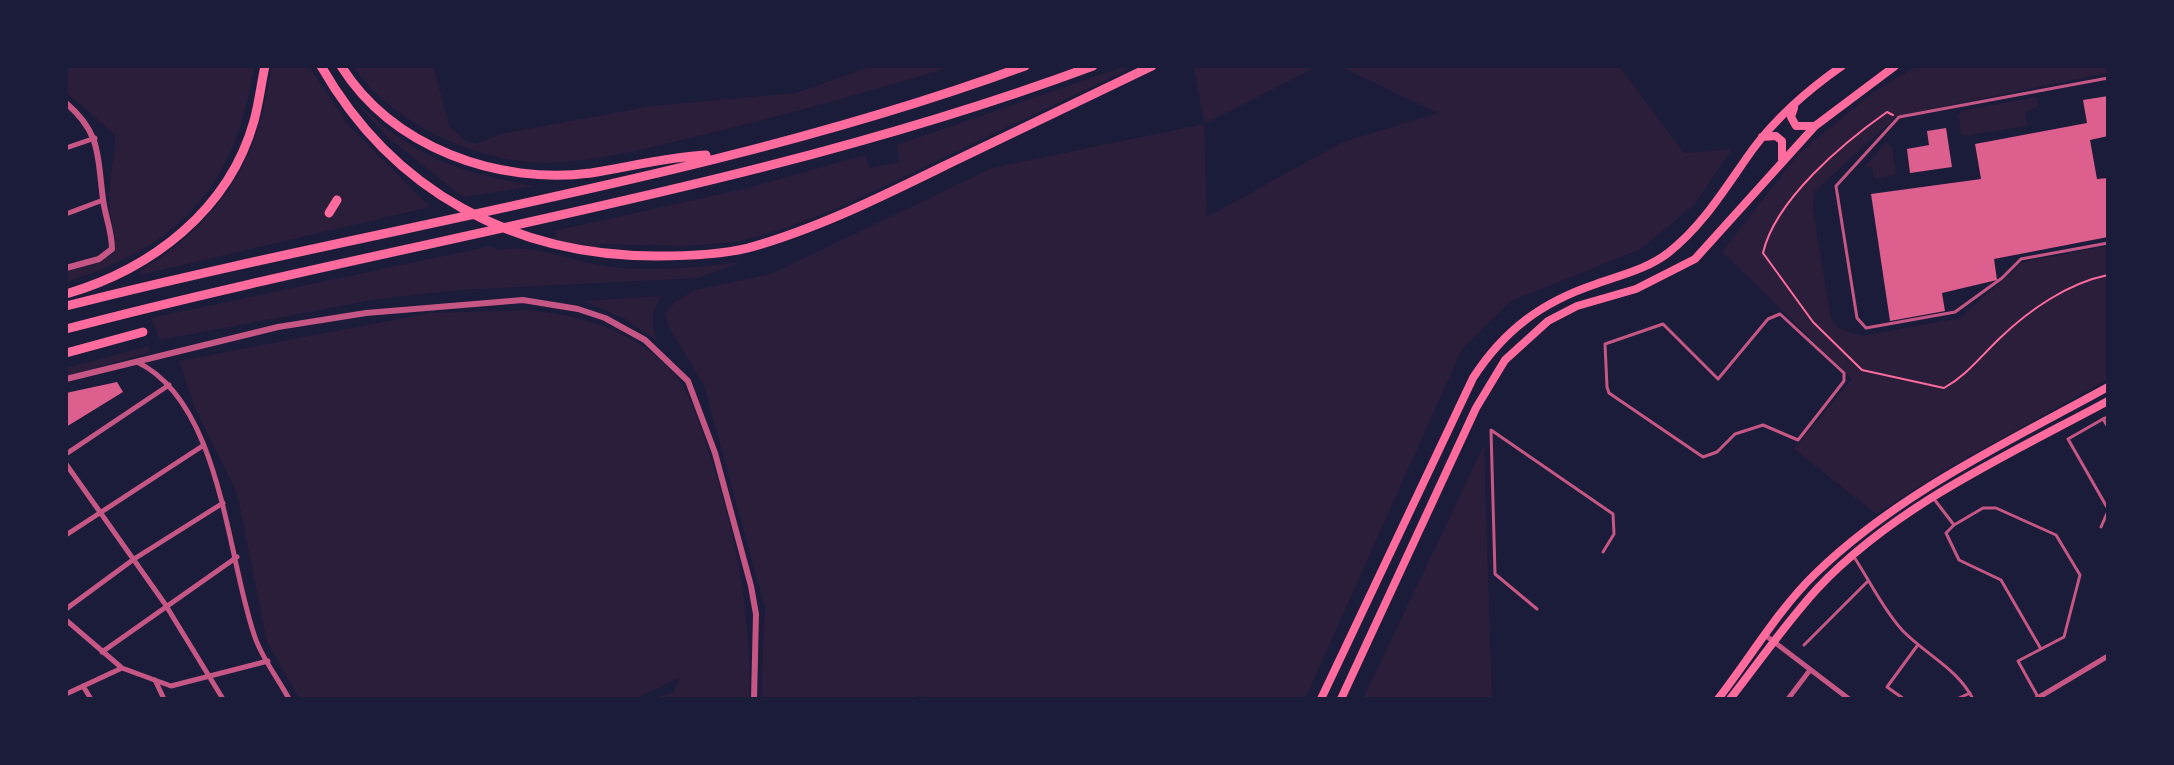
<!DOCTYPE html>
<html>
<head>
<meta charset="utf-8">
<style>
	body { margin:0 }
	#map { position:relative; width:2174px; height:765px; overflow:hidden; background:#1b1b3a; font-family:Lora,serif }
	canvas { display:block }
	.frame { position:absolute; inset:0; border:68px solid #1b1b3a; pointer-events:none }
</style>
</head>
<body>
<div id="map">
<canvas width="2174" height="765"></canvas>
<div class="frame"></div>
</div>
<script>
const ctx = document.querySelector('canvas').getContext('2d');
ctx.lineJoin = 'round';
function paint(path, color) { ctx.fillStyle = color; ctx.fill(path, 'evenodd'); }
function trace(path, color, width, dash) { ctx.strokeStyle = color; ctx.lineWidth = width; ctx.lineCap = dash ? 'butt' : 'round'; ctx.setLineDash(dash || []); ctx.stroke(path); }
paint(new Path2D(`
	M 66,66 L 254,66 C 236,186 180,247 66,282 L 66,269 L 112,256 C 121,236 108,220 109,200 C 109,178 115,157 115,135 L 66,92 Z
	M 271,66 L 309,66 L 348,125 L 430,207 L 140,275 L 139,272 C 219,223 261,159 271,66 Z
	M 353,66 L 433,66 L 450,127 L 466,141 L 476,144 L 501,134 L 652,106 L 796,93 L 872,66 L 955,66 C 867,92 779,117 690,138 C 638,150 582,166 528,162 C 463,156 388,118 353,66 Z
	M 1126,66 L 1135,66 L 845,205 L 786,228 L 737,242 L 685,246 L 600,244 L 598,248 L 548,238 L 557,237 L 554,231 L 748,188 L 865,155 L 870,168 L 899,162 L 897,145 Z
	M 1194,66 L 1319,66 L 1204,124 L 1207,217 L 1343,142 L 1438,113 L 1339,66 L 1619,66 L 1684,153 L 1732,149 L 1694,205 L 1641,249 L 1511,301 L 1462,349 L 1305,699 L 923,699 L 919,695 L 913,699 L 761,699 L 765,608 L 704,385 L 670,329 L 665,314 L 675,302 L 695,290 L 771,274 L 992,168 L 1204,124 Z
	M 1917,66 L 2108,66 L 2108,73 L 1897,116 L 1814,192 L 1813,209 L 1831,319 L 1840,329 L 1861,336 L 1960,318 L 2023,262 L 2108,246 L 2108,379 L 1945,470 L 1876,514 L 1794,449 L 1852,379 L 1722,252 L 1799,153 L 1875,91 Z
	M 351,96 C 411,156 454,172 536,186 L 463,197 L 386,136 Z
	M 2036,97 L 2038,106 L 2025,113 L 2027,126 L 1962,136 L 1958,115 L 1961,111 Z
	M 1886,142 L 1892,147 L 1896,175 L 1874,179 L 1872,166 L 1863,169 Z
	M 491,246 L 498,250 C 536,243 572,262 612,267 C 655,272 699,267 742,262 L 698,278 L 461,290 L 378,299 L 160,340 L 151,318 Z
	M 661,296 C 651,313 651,323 657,341 L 625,319 L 584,301 Z
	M 528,310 C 584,316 636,330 675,375 C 691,394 697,418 705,441 C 734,526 752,609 749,699 L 652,699 L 674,692 L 680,677 L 635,699 L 300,699 L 267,642 L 237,493 L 195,408 L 179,361 L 430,313 Z
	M 149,346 L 149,353 L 66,376 L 66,368 Z
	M 1484,445 L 1492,699 L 1363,699 Z`), '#2a1e3b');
paint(new Path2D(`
	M 2108,96 L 2108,136 L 2090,140 L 2097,179 L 2108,178 L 2108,237 L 1994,259 L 1997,280 L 1942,293 L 1945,311 L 1890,321 L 1871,194 L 1981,179 L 1975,144 L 2087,123 L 2083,100 Z
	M 1946,128 L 1952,167 L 1910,173 L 1907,149 L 1929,145 L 1927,131 Z
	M 117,382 L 123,392 L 66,427 L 66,393 Z`), '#dd5f8e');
trace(new Path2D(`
	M 1893,115 L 1887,112 C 1843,143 1775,200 1763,253 L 1813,322 L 1862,370 L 1944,388 C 1967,375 1981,356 2000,338 C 2029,310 2068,283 2108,275`), '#ff6b9d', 2);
trace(new Path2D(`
	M 2108,78 L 1899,117 L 1836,186 L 1857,318 L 1866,328 L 1955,312 L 2002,278 L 2021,259 L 2108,243
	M 1780,314 L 1844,373 L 1844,381 L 1798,440 L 1763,425 L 1735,434 L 1717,452 L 1703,457 L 1609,393 L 1607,387 L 1605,344 L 1663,324 L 1718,379 L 1768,319 Z
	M 2108,417 L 2103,419 L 2108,427
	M 2103,419 L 2068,439 L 2108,509
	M 1934,499 L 1954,525 L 1946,533 L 1959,560 L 2001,580 L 2041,649
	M 1954,525 L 1983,508 L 1996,508 L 2056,535 L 2080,575 L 2064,637 L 2018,661 L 2038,697
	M 2101,527 L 2108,511
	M 1854,557 C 1870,581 1882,608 1902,630 C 1926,655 1957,668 1973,699
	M 1537,609 L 1495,574 L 1491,430 L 1613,514 L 1614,534 L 1603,552
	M 1804,645 L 1868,581
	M 1904,699 L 1887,687 L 1917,646
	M 1957,699 L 1970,693`), '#c65784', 3);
trace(new Path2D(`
	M 66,148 L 95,138
	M 66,214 L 103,200
	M 137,362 C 223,403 227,562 256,640 C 264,661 279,680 289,699
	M 66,454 L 169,385
	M 66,464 L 165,604 L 223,699
	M 66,535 L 204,445
	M 66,609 L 134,559 L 223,503
	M 66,620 L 122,668 L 171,686 L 268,661
	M 1765,635 L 1849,699
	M 102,652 L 237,557
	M 155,680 L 164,699
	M 83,686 L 91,699
	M 66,694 L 122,668
	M 1788,699 L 1810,670
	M 2036,699 L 2108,656`), '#c65784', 5);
trace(new Path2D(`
	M 66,103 C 102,134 97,156 103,199 C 105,216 112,231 112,249 L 99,259 L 66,268
	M 66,379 L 278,327 L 366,313 L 523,300 L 578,309 L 605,318 L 645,340 L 688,381 L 715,453 L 751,586 L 756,614 L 754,699`), '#c65784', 6);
trace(new Path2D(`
	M 1794,108 L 1791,117 L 1796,126 L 1813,126
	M 1762,137 L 1776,136 L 1782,141 L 1782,159
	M 1321,699 L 1473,378 C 1504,330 1542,302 1596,284 C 1621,275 1647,269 1668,253 C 1704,225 1727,185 1753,149 C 1777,117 1809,89 1842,66
	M 1341,699 L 1476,408 L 1505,360 L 1548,321 L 1577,306 L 1636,289 L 1695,259 L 1815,126 L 1895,66
	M 1718,699 C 1750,658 1778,610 1815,574 C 1898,493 2008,442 2108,387
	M 1730,699 C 1759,662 1786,623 1817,589 C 1896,505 2008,455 2108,401`), '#ff6b9d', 8);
trace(new Path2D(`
	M 321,66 C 393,192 514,256 657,256 C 687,256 719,255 748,248 C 816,229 881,197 944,166 C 1013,133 1083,99 1152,66
	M 341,66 C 393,148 498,185 591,173 C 630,167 666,157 706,155
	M 329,213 L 337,200
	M 66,294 C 152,269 229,210 254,121 C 259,103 261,84 265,66
	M 66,306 C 385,225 716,179 1025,66
	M 66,329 C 408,239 760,190 1093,66
	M 66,353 L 143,332`), '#ff6b9d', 9);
</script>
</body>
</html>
